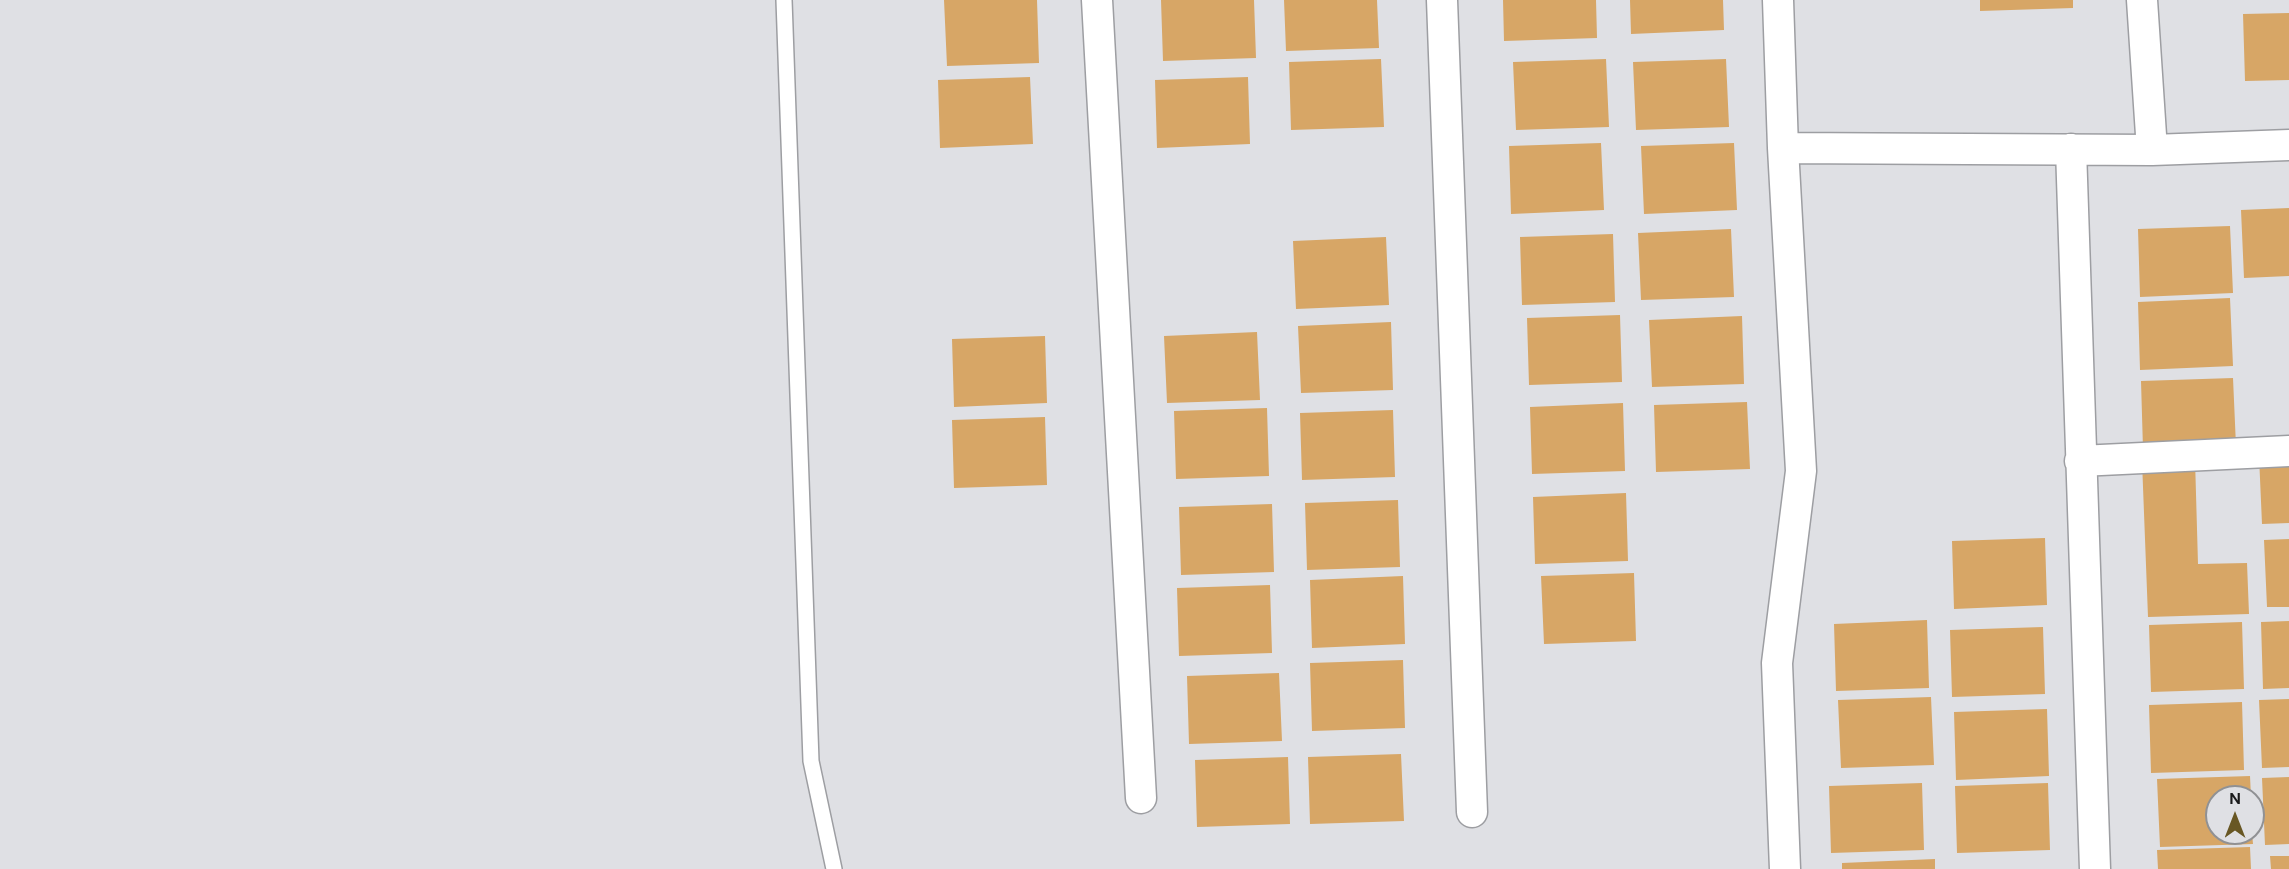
<!DOCTYPE html>
<html>
<head>
<meta charset="utf-8">
<style>
	body { margin:0 }
	#map { position:relative; width:2289px; height:869px; overflow:hidden; background:#dfe0e4; font-family:"DM Sans",sans-serif }
	canvas { display:block }
	.north { position:absolute; left:2205px; top:785px; width:60px; height:60px; box-sizing:border-box; background:#dfe0e4; border:2px solid #909194; border-radius:50%; rotate:0deg; font-size:16px; font-weight:700; line-height:24px; text-align:center; color:#1a1a1b }
	.north::after { content:''; display:block; margin:auto; width:21px; height:27px; background:#685724; clip-path:polygon(50% 0,100% 100%,50% 72%,0 100%) }
</style>
</head>
<body>
<div id="map">
<canvas width="2289" height="869"></canvas>
<div class="north">N</div>
</div>
<script>
const ctx = document.querySelector('canvas').getContext('2d');
ctx.lineJoin = 'round';
function paint(path, color) { ctx.fillStyle = color; ctx.fill(path, 'evenodd'); }
function trace(path, color, width, dash) { ctx.strokeStyle = color; ctx.lineWidth = width; ctx.lineCap = dash ? 'butt' : 'round'; ctx.setLineDash(dash || []); ctx.stroke(path); }
paint(new Path2D(`
	M 944,0 L 1037,0 L 1039,63 L 947,66 Z
	M 1161,0 L 1254,0 L 1256,58 L 1163,61 Z
	M 1284,0 L 1377,0 L 1379,48 L 1286,51 Z
	M 1503,0 L 1596,0 L 1597,38 L 1504,41 Z
	M 1630,0 L 1723,0 L 1724,30 L 1631,34 Z
	M 1980,0 L 2073,0 L 2073,8 L 1980,11 Z
	M 2289,13 L 2289,80 L 2245,81 L 2243,14 Z
	M 1381,59 L 1384,127 L 1291,130 L 1289,62 Z
	M 1606,59 L 1609,127 L 1516,130 L 1513,62 Z
	M 1726,59 L 1729,127 L 1636,130 L 1633,62 Z
	M 1030,77 L 1033,144 L 940,148 L 938,80 Z
	M 1248,77 L 1250,144 L 1157,148 L 1155,80 Z
	M 1601,143 L 1604,210 L 1511,214 L 1509,146 Z
	M 1734,143 L 1737,210 L 1644,214 L 1641,146 Z
	M 2289,208 L 2289,276 L 2244,278 L 2241,210 Z
	M 2230,226 L 2233,293 L 2140,297 L 2138,229 Z
	M 1731,229 L 1734,297 L 1641,300 L 1638,233 Z
	M 1613,234 L 1615,302 L 1522,305 L 1520,237 Z
	M 1386,237 L 1389,305 L 1296,309 L 1293,241 Z
	M 2230,298 L 2233,366 L 2140,370 L 2138,302 Z
	M 1620,315 L 1622,382 L 1529,385 L 1527,318 Z
	M 1742,316 L 1744,384 L 1652,387 L 1649,320 Z
	M 1391,322 L 1393,390 L 1301,393 L 1298,326 Z
	M 1257,332 L 1260,400 L 1167,403 L 1164,336 Z
	M 1045,336 L 1047,403 L 954,407 L 952,339 Z
	M 2233,378 L 2236,446 L 2143,449 L 2141,381 Z
	M 1747,402 L 1750,469 L 1656,472 L 1654,405 Z
	M 1623,403 L 1625,471 L 1532,474 L 1530,407 Z
	M 1267,408 L 1269,476 L 1176,479 L 1174,411 Z
	M 1393,410 L 1395,477 L 1302,480 L 1300,413 Z
	M 1045,417 L 1047,485 L 954,488 L 952,420 Z
	M 2289,455 L 2289,523 L 2262,524 L 2259,456 Z
	M 2195,459 L 2198,564 L 2247,563 L 2249,614 L 2148,617 L 2142,461 Z
	M 1626,493 L 1628,561 L 1535,564 L 1533,497 Z
	M 1398,500 L 1400,567 L 1307,570 L 1305,503 Z
	M 1272,504 L 1274,572 L 1181,575 L 1179,507 Z
	M 2045,538 L 2047,605 L 1954,609 L 1952,541 Z
	M 2289,539 L 2289,607 L 2267,607 L 2264,540 Z
	M 1634,573 L 1636,641 L 1544,644 L 1541,576 Z
	M 1403,576 L 1405,644 L 1312,648 L 1310,580 Z
	M 1270,585 L 1272,653 L 1179,656 L 1177,588 Z
	M 1927,620 L 1929,688 L 1836,691 L 1834,624 Z
	M 2289,621 L 2289,688 L 2263,689 L 2261,622 Z
	M 2242,622 L 2244,689 L 2151,692 L 2149,625 Z
	M 2043,627 L 2045,694 L 1952,697 L 1950,630 Z
	M 1403,660 L 1405,728 L 1312,731 L 1310,663 Z
	M 1279,673 L 1282,741 L 1189,744 L 1187,676 Z
	M 1931,697 L 1934,765 L 1841,768 L 1838,700 Z
	M 2289,699 L 2289,767 L 2262,768 L 2259,700 Z
	M 2242,702 L 2244,770 L 2151,773 L 2149,705 Z
	M 2047,709 L 2049,776 L 1956,780 L 1954,712 Z
	M 1401,754 L 1404,821 L 1310,824 L 1308,757 Z
	M 1288,757 L 1290,824 L 1197,827 L 1195,760 Z
	M 2250,776 L 2251,797 L 2217,797 L 2217,833 L 2252,833 L 2253,844 L 2160,847 L 2157,779 Z
	M 2289,777 L 2289,844 L 2265,845 L 2262,778 Z
	M 1922,783 L 1924,850 L 1831,853 L 1829,786 Z
	M 2048,783 L 2050,850 L 1957,853 L 1955,786 Z
	M 2250,847 L 2251,869 L 2158,869 L 2157,850 Z
	M 2270,856 L 2289,856 L 2289,869 L 2271,869 Z
	M 1935,859 L 1935,869 L 1842,869 L 1842,863 Z`), '#d7a666');
const service = new Path2D(`
	M 784,0 L 811,761 L 834,869`);
const minor = new Path2D(`
	M 1097,0 L 1141,798
	M 1442,0 L 1472,812
	M 1778,0 L 1783,148
	M 2142,0 L 2152,150
	M 2071,149 L 2095,869
	M 2080,461 L 2289,451
	M 1785,869 L 1777,663 L 1801,471 L 1783,148 L 2152,150 L 2289,145`);
trace(service, '#9d9ea2', 18);
trace(minor, '#9d9ea2', 33);
trace(service, '#fff', 15);
trace(minor, '#fff', 30);
</script>
</body>
</html>
